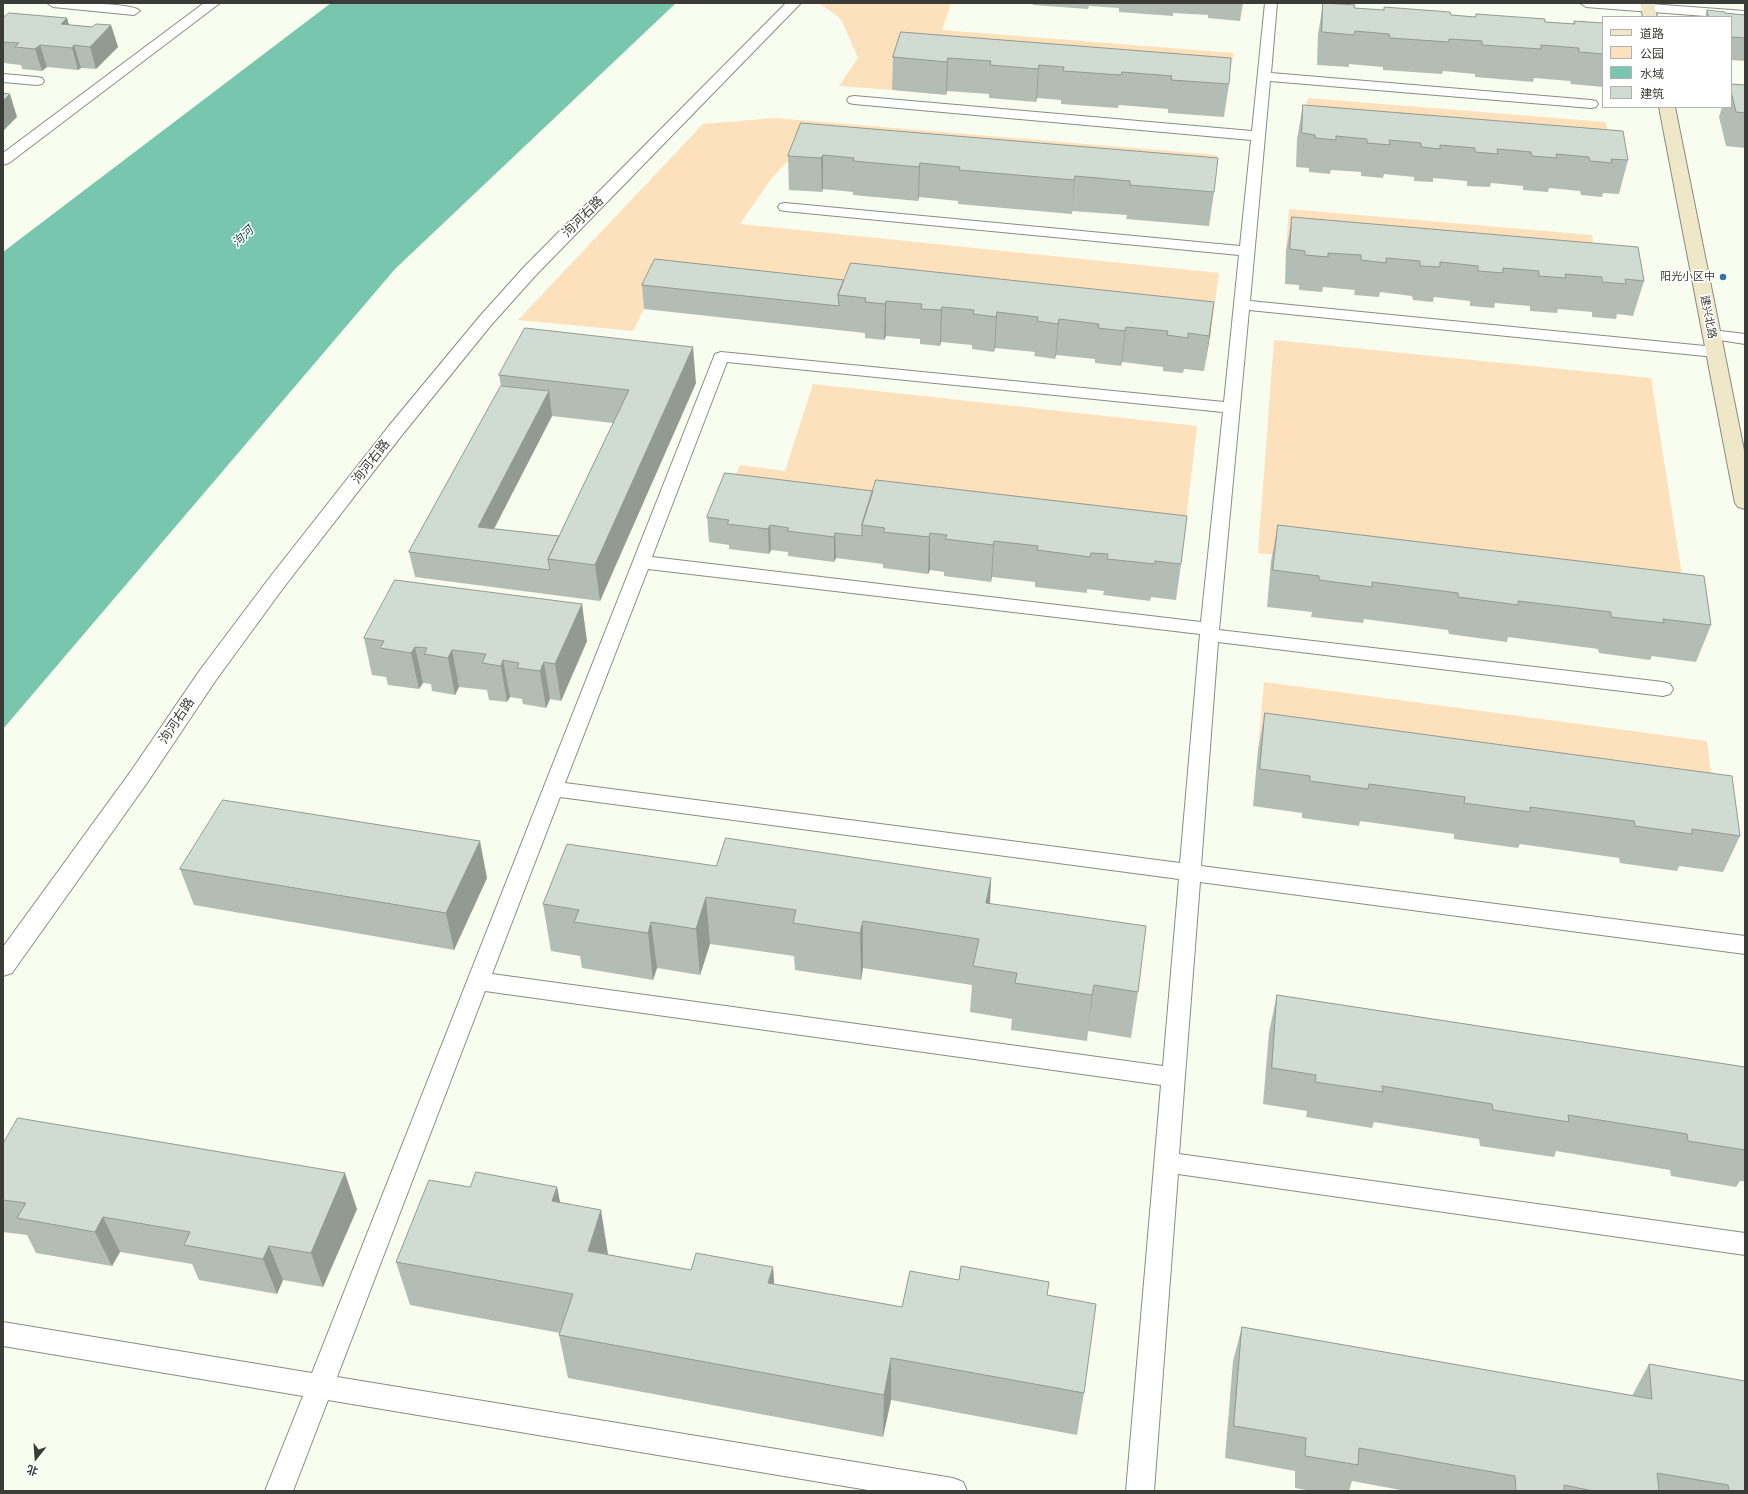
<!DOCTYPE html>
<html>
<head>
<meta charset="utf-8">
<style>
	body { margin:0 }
	#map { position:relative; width:1748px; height:1494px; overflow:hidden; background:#f8fdef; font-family:"Zilla Slab","Noto Sans SC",serif }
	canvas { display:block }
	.frame { position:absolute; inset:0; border:4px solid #3b3c37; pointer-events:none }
	.legend { position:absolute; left:1602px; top:16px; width:130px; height:92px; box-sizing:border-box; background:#fff; border:1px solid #b1b1af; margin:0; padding:5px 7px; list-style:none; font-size:12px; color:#3b3c37 }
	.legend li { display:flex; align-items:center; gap:8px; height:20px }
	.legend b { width:20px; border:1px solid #b1b1af }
	.north { position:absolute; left:16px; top:1438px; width:40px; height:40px; -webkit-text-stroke:3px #fff; paint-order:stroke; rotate:197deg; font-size:11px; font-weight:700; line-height:16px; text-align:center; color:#3b3c37 }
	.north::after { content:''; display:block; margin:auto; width:14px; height:18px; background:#3b3c37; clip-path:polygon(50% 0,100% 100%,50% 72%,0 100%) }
</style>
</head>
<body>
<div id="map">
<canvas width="1748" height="1494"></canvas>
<div class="frame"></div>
<ul class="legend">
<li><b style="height:5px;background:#eee8c8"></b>道路</li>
<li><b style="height:11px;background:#fde1bc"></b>公园</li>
<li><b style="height:11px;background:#79c6ae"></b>水域</li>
<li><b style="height:11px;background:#d0dcd1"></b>建筑</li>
</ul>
<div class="north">北</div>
</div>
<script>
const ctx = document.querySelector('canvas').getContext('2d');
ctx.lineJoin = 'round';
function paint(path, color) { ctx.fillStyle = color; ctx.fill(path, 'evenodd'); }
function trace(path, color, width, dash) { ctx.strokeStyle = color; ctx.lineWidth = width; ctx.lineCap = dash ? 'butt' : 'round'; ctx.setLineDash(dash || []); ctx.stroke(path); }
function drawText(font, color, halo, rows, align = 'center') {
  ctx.font = font + ' "Zilla Slab","Noto Sans SC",serif'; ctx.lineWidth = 3; ctx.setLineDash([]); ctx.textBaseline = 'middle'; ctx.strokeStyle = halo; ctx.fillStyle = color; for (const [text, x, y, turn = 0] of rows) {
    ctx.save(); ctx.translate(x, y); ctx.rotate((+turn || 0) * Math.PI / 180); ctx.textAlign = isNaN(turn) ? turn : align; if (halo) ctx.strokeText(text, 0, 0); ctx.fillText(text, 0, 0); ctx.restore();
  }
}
paint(new Path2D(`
	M 819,3 L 951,3 L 942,30 L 1234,53 L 1226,90 L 901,64 L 892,90 L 839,86 L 858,58 L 841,19 Z
	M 1308,98 L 1606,122 L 1614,165 L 1297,139 Z
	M 775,118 L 1217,155 L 1213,192 L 792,156 L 771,179 L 740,224 L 1219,273 L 1210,337 L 851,298 L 657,283 L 633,331 L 518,320 L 703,124 Z
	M 1289,209 L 1592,235 L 1597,266 L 1628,281 L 1286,251 Z
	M 1274,340 L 1651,378 L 1686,601 L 1258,553 Z
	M 813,384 L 1197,426 L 1182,553 L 726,498 L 740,465 L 785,471 Z
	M 1264,682 L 1707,741 L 1716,813 L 1258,750 Z`), '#fde1bc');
paint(new Path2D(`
	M 331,3 L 676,3 L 395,269 L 3,729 L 3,252 Z`), '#79c6ae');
const lane = new Path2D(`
	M 47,3 C 61,3 134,2 140,11 L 134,15 L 53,7 Z
	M 1265,3 L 1277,3 L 1271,73 L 1591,100 L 1596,101 L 1598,104 L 1596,107 L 1591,108 L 1270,81 L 1250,301 L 1715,347 L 1721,349 L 1723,352 L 1721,355 L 1715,357 L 1249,310 L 1219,630 L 1663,682 L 1670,684 L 1673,689 L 1670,694 L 1663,696 L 1218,642 L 1201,866 L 1745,936 L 1745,954 L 1200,882 L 1179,1154 L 1745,1233 L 1745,1255 L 1178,1174 L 1154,1491 L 1126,1491 L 1161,1085 L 485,991 L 337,1377 L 953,1478 L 963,1482 L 967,1491 L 874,1491 L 328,1400 L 293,1491 L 265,1491 L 303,1396 L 3,1346 L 3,1322 L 312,1373 L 715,354 L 721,352 L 1224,402 L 1239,255 L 785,211 L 780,210 L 778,207 L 780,204 L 785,203 L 1240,246 L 1251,140 L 854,104 L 849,103 L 847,100 L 849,97 L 854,96 L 1252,131 ZM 727,362 L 1223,412 L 1201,622 L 652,557 ZM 648,569 L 1200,634 L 1180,863 L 565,783 ZM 560,797 L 1179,879 L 1163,1066 L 492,974 Z
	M 1580,3 L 1637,3 L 1745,11 L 1745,19 L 1586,7 Z
	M 3,74 L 37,77 L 42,78 L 44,81 L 42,84 L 37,85 L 3,82 Z
	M 1712,330 L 1745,334 L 1745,344 L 1706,338 L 1704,335 L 1706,332 Z`);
const street = new Path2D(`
	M 204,3 L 220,3 L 9,163 L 3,165 L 3,153 Z
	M 786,3 L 801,3 L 536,275 L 492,324 L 402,435 L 284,587 L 216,680 L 147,783 L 12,973 L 3,976 L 3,947 L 131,771 L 200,670 L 270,577 L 388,427 L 480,316 L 524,267 Z`);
const secondary = new Path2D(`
	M 1640,3 L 1654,3 L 1657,17 L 1643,17 Z
	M 1659,107 L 1675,107 L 1745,455 L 1745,509 L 1738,507 L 1735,503 Z`);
trace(lane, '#898d81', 2);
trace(street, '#898d81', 2);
trace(secondary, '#898d81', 2);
paint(lane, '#fff');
paint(street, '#fff');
paint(secondary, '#eee8c8');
paint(new Path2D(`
	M 1033,3 L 1243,3 L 1240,21 L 1208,18 L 1208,15 L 1173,13 L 1173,16 L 1119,12 L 1119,8 L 1089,6 L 1088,9 L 1033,5 Z
	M 1323,3 L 1354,8 L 1384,10 L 1384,7 L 1451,15 L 1475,17 L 1476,14 L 1545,22 L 1573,24 L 1574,21 L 1603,23 L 1603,87 L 1571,84 L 1570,81 L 1534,78 L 1533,82 L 1475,77 L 1475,74 L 1443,71 L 1442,74 L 1383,70 L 1383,67 L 1349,64 L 1349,67 L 1317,65 L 1318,35 Z
	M 1707,10 L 1725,13 L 1745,15 L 1745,61 L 1731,60 L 1731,17 L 1705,17 Z
	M 3,16 L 67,18 L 69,25 L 92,27 L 111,25 L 118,47 L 96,69 L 81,68 L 78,70 L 47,67 L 42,71 L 22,69 L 21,65 L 3,63 Z
	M 901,32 L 1229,84 L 1224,117 L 1168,113 L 1168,109 L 1119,105 L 1118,108 L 1061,104 L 1061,100 L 1037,98 L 1036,102 L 989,98 L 989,94 L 947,91 L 946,95 L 892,90 L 893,57 Z
	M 1731,84 L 1745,85 L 1745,148 L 1726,146 L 1719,117 L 1722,107 L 1731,107 Z
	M 1303,105 L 1628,160 L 1619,194 L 1603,193 L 1602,197 L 1581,195 L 1580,191 L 1549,188 L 1548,192 L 1523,190 L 1523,186 L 1491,183 L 1490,187 L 1467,186 L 1467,181 L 1433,178 L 1433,182 L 1414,181 L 1414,177 L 1384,174 L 1383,178 L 1361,176 L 1361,172 L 1331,170 L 1330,174 L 1309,172 L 1309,168 L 1296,167 L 1297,139 Z
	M 801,123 L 1214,192 L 1209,226 L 1126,219 L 1127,215 L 1072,211 L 1072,214 L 958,204 L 958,201 L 919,197 L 918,201 L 853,195 L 853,192 L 823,189 L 822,192 L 789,190 L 788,156 Z
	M 1292,217 L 1644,281 L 1633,316 L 1617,314 L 1616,319 L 1592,317 L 1592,312 L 1558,309 L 1557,313 L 1530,311 L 1530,306 L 1495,303 L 1494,308 L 1470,306 L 1470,301 L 1434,297 L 1433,302 L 1413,300 L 1412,296 L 1380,292 L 1379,297 L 1354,295 L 1355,290 L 1323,287 L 1322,292 L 1299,290 L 1299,285 L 1285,284 L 1286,251 Z
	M 844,280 L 1214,302 L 1204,371 L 1184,369 L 1183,373 L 1163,371 L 1163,367 L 1122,362 L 1121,366 L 1095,363 L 1095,359 L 1056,355 L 1055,359 L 1034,356 L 1035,352 L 995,348 L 994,352 L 972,349 L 972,345 L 941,342 L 940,346 L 920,344 L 920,339 L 886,336 L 884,340 L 865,338 L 865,333 L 644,309 L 642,285 Z
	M 499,375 L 696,383 L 600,601 L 415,577 L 409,552 L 501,386 ZM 552,416 L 613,423 L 559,536 L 494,529 Z
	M 725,473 L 1181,564 L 1176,600 L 1151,597 L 1150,601 L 1103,595 L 1104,591 L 1087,589 L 1087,593 L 1035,587 L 1035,582 L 992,577 L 991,582 L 944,576 L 944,572 L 930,570 L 928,574 L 883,568 L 883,564 L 836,558 L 834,562 L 788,556 L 788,552 L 771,550 L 769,554 L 729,549 L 729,545 L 709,542 L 707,517 Z
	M 1278,525 L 1711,625 L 1696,662 L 1652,656 L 1650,660 L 1599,653 L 1598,649 L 1508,637 L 1507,642 L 1449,634 L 1448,630 L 1364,619 L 1363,623 L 1311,617 L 1312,612 L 1267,607 L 1271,561 Z
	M 364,638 L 587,641 L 561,701 L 550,699 L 546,708 L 523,704 L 522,699 L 510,697 L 507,702 L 489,700 L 487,690 L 459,687 L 455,695 L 432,691 L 431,684 L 423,683 L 419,689 L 388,685 L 386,677 L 372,675 Z
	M 1265,713 L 1740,836 L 1723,872 L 1679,866 L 1677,871 L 1620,863 L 1619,858 L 1520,844 L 1518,848 L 1454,839 L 1454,834 L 1360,821 L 1359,826 L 1302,818 L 1302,813 L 1253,806 L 1258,750 Z
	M 716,866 L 991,878 L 990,903 L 1138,992 L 1131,1038 L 1088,1031 L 1087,1041 L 1011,1030 L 1012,1019 L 970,1012 L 972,985 L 863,968 L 861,980 L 795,970 L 794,956 L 710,944 L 700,975 L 657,968 L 653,980 L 582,968 L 580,956 L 551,951 L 543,904 Z
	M 180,869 L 487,878 L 454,950 L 194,905 Z
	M 1277,995 L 1745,1067 L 1745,1181 L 1740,1181 L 1736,1187 L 1671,1176 L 1670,1170 L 1556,1151 L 1554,1157 L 1480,1146 L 1479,1139 L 1374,1122 L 1372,1128 L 1306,1117 L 1307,1111 L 1263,1104 L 1269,1032 Z
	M 3,1144 L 357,1209 L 323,1287 L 283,1280 L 277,1294 L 199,1280 L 192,1264 L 120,1252 L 112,1266 L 36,1253 L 27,1235 L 3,1232 Z
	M 470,1187 L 557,1187 L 560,1203 L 608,1255 L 691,1270 L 773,1267 L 774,1284 L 902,1307 L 1047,1295 L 1084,1393 L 1077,1435 L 891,1400 L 883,1437 L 568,1378 L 559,1335 L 560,1333 L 410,1305 L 396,1262 Z
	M 1242,1327 L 1632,1396 L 1649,1364 L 1745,1491 L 1406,1491 L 1352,1481 L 1349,1491 L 1311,1491 L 1295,1488 L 1295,1471 L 1225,1458 L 1233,1361 Z`), '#b3bdb4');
paint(new Path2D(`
	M 67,18 L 73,41 L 61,24 Z
	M 111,25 L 118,47 L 96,69 L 90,47 Z
	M 40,45 L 47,67 L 42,71 L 35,49 Z
	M 74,45 L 81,68 L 78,70 L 72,48 Z
	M 948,58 L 947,91 L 946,95 L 947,62 Z
	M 1039,65 L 1037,98 L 1036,102 L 1038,69 Z
	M 10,94 L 17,117 L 3,131 L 3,101 Z
	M 823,155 L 823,189 L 822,192 L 821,158 Z
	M 920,163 L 919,197 L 918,201 L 919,167 Z
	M 1075,176 L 1072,211 L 1072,214 L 1074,180 Z
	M 886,301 L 886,336 L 884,340 L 885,304 Z
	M 1214,302 L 1210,337 L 1204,371 L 1209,336 Z
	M 942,307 L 941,342 L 940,346 L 941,310 Z
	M 997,312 L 995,348 L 994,352 L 996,317 Z
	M 1059,319 L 1056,355 L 1055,359 L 1058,324 Z
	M 1126,327 L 1122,362 L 1121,366 L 1125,331 Z
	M 693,347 L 696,383 L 600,601 L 595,565 Z
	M 549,391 L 552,416 L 482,552 L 478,527 Z
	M 770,525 L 771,550 L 769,554 L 768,529 Z
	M 835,533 L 836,558 L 834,562 L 834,537 Z
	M 930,533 L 930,570 L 928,574 L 929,537 Z
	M 994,541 L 992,577 L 991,582 L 993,545 Z
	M 582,604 L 587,641 L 561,701 L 555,664 Z
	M 415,647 L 423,683 L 419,689 L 411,653 Z
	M 452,650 L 459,687 L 455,695 L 448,658 Z
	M 503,660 L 510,697 L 507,702 L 501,666 Z
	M 544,662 L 550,699 L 546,708 L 540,671 Z
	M 480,841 L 487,878 L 454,950 L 446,913 Z
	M 991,878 L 989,924 L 986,903 Z
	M 706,897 L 710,944 L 700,975 L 696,929 Z
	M 863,921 L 863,968 L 861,980 L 860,933 Z
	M 651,922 L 657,968 L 653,980 L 648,933 Z
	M 1094,985 L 1088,1031 L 1087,1041 L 1092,995 Z
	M 345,1173 L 357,1209 L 323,1287 L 311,1253 Z
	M 557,1187 L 566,1232 L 552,1201 Z
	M 601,1210 L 608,1254 L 588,1251 Z
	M 103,1217 L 120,1252 L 112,1266 L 95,1232 Z
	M 269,1246 L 283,1280 L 277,1294 L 263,1259 Z
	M 773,1267 L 776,1311 L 768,1283 Z
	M 891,1358 L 891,1400 L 883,1437 L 884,1395 Z`), '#929a92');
const building = new Path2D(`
	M 1323,3 L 1355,5 L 1354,8 L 1384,10 L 1384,7 L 1450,12 L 1451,15 L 1476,17 L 1476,14 L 1545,19 L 1545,22 L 1575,24 L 1574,21 L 1603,23 L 1603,54 L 1579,52 L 1579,48 L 1541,45 L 1541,49 L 1482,45 L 1482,41 L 1449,39 L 1449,42 L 1390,38 L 1389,34 L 1355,31 L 1354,35 L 1322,32 Z
	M 1707,10 L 1725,12 L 1725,13 L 1745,15 L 1745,38 L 1731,37 L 1731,17 L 1709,17 Z
	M 9,13 L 67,18 L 61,24 L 92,27 L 96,24 L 111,25 L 90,47 L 74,45 L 72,48 L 40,45 L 35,49 L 15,47 L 19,43 L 3,42 L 3,16 L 5,16 Z
	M 901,32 L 1231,58 L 1229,84 L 1171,80 L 1172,76 L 1122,72 L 1121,75 L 1063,71 L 1064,67 L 1039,65 L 1038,69 L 990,65 L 991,61 L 948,58 L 947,62 L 893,57 Z
	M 1731,84 L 1745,85 L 1745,113 L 1736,112 L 1731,91 Z
	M 3,93 L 10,94 L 3,101 Z
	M 1303,105 L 1623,131 L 1628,160 L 1611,159 L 1612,163 L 1590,161 L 1589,157 L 1556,154 L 1557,158 L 1532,156 L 1531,152 L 1497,149 L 1498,154 L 1475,152 L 1475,148 L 1440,145 L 1440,149 L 1421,147 L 1421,143 L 1389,140 L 1390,145 L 1367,143 L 1367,139 L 1336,136 L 1336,140 L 1315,138 L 1315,135 L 1302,133 Z
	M 801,123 L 1218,158 L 1214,192 L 1130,185 L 1130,181 L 1075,176 L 1074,180 L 959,170 L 960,167 L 920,163 L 919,167 L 853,161 L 854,158 L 823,155 L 821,158 L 788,156 Z
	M 1292,217 L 1638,247 L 1644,281 L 1625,279 L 1626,284 L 1602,282 L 1602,277 L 1565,274 L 1566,278 L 1539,276 L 1539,271 L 1503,268 L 1503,273 L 1478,271 L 1478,266 L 1440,262 L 1440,267 L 1420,266 L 1420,261 L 1386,258 L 1386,263 L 1361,260 L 1361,255 L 1328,253 L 1328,257 L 1305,255 L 1305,251 L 1290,249 Z
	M 655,259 L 844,280 L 838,295 L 839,306 L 642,285 Z
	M 851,263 L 1214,302 L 1209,336 L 1188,333 L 1188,338 L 1167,335 L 1168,331 L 1126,327 L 1125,331 L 1098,328 L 1099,324 L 1059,319 L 1058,324 L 1037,321 L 1038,317 L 997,312 L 996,317 L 973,314 L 974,310 L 942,307 L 941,310 L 921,309 L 922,304 L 886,301 L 885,304 L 865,302 L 866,298 L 838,295 Z
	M 525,328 L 693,347 L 595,565 L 548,559 L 629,390 L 499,375 Z
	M 501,386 L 549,391 L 478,527 L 559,536 L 548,559 L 550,570 L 409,552 Z
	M 725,473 L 873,491 L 862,525 L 862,536 L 835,533 L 834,537 L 787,531 L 789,528 L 770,525 L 768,529 L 727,524 L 729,520 L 707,517 Z
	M 876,480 L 1187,516 L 1181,564 L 1155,561 L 1155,564 L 1107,559 L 1108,554 L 1091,553 L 1090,557 L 1037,550 L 1038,546 L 994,541 L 993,545 L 945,539 L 947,535 L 930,533 L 929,537 L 883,532 L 885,528 L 862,525 Z
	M 1278,525 L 1704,576 L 1711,625 L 1663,619 L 1664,623 L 1611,617 L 1611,612 L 1518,601 L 1518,605 L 1458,597 L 1458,593 L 1372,582 L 1372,587 L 1319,580 L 1319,576 L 1273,570 Z
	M 395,580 L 582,604 L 555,664 L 544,662 L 540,671 L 517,668 L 519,663 L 503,660 L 501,666 L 482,663 L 486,654 L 452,650 L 448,658 L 424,654 L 427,648 L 415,647 L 411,653 L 380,648 L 384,641 L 364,638 Z
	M 1265,713 L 1732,776 L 1740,836 L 1692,829 L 1692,834 L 1635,826 L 1634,821 L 1530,807 L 1530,812 L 1464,803 L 1465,797 L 1369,784 L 1368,789 L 1310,781 L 1310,776 L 1260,769 Z
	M 223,800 L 480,841 L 446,913 L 180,869 Z
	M 726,838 L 991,878 L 986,903 L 1146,926 L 1138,992 L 1094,985 L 1092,995 L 1015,983 L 1017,973 L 973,966 L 979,939 L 863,921 L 860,933 L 793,923 L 796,910 L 706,897 L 696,929 L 651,922 L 648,933 L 574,922 L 579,910 L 543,904 L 567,844 L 716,866 Z
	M 1277,995 L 1745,1067 L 1745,1150 L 1688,1141 L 1687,1134 L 1568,1115 L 1569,1122 L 1493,1110 L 1492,1104 L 1382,1086 L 1383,1092 L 1315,1082 L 1316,1075 L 1272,1068 Z
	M 18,1118 L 345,1173 L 311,1253 L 269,1246 L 263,1259 L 184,1245 L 190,1232 L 103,1217 L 95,1232 L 17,1218 L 26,1203 L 3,1200 L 3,1144 Z
	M 476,1172 L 557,1187 L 552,1201 L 601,1210 L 588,1251 L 691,1270 L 696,1253 L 773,1267 L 768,1283 L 902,1307 L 910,1271 L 959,1280 L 961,1266 L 1049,1282 L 1047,1295 L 1096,1304 L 1084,1393 L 891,1358 L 884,1395 L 559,1335 L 573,1294 L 396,1262 L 429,1180 L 470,1187 Z
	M 1242,1327 L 1652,1399 L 1649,1364 L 1745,1381 L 1745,1491 L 1729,1491 L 1728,1485 L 1657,1473 L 1659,1491 L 1593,1491 L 1564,1485 L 1564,1491 L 1516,1491 L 1515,1476 L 1359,1448 L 1358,1465 L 1305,1456 L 1306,1438 L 1234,1426 Z`);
paint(building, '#d0dcd1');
trace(building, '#929a92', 1);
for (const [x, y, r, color] of [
	[1723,277,4,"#2f74a9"]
]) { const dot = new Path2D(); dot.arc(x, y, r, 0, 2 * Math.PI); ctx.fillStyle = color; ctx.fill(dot); trace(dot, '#fff', 1.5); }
drawText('11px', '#3b3c37', '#fff', [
	["阳光小区中",1715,277]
], 'right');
drawText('11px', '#3b3c37', '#fff', [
	["建兴北路",1708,317,79]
]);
drawText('italic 12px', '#0e4f3f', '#fff', [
	["泃河",243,237,-44]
]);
drawText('13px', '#3b3c37', '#fff', [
	["泃河右路",583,217,-45],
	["泃河右路",371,462,-52],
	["泃河右路",177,721,-56]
]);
</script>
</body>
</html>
